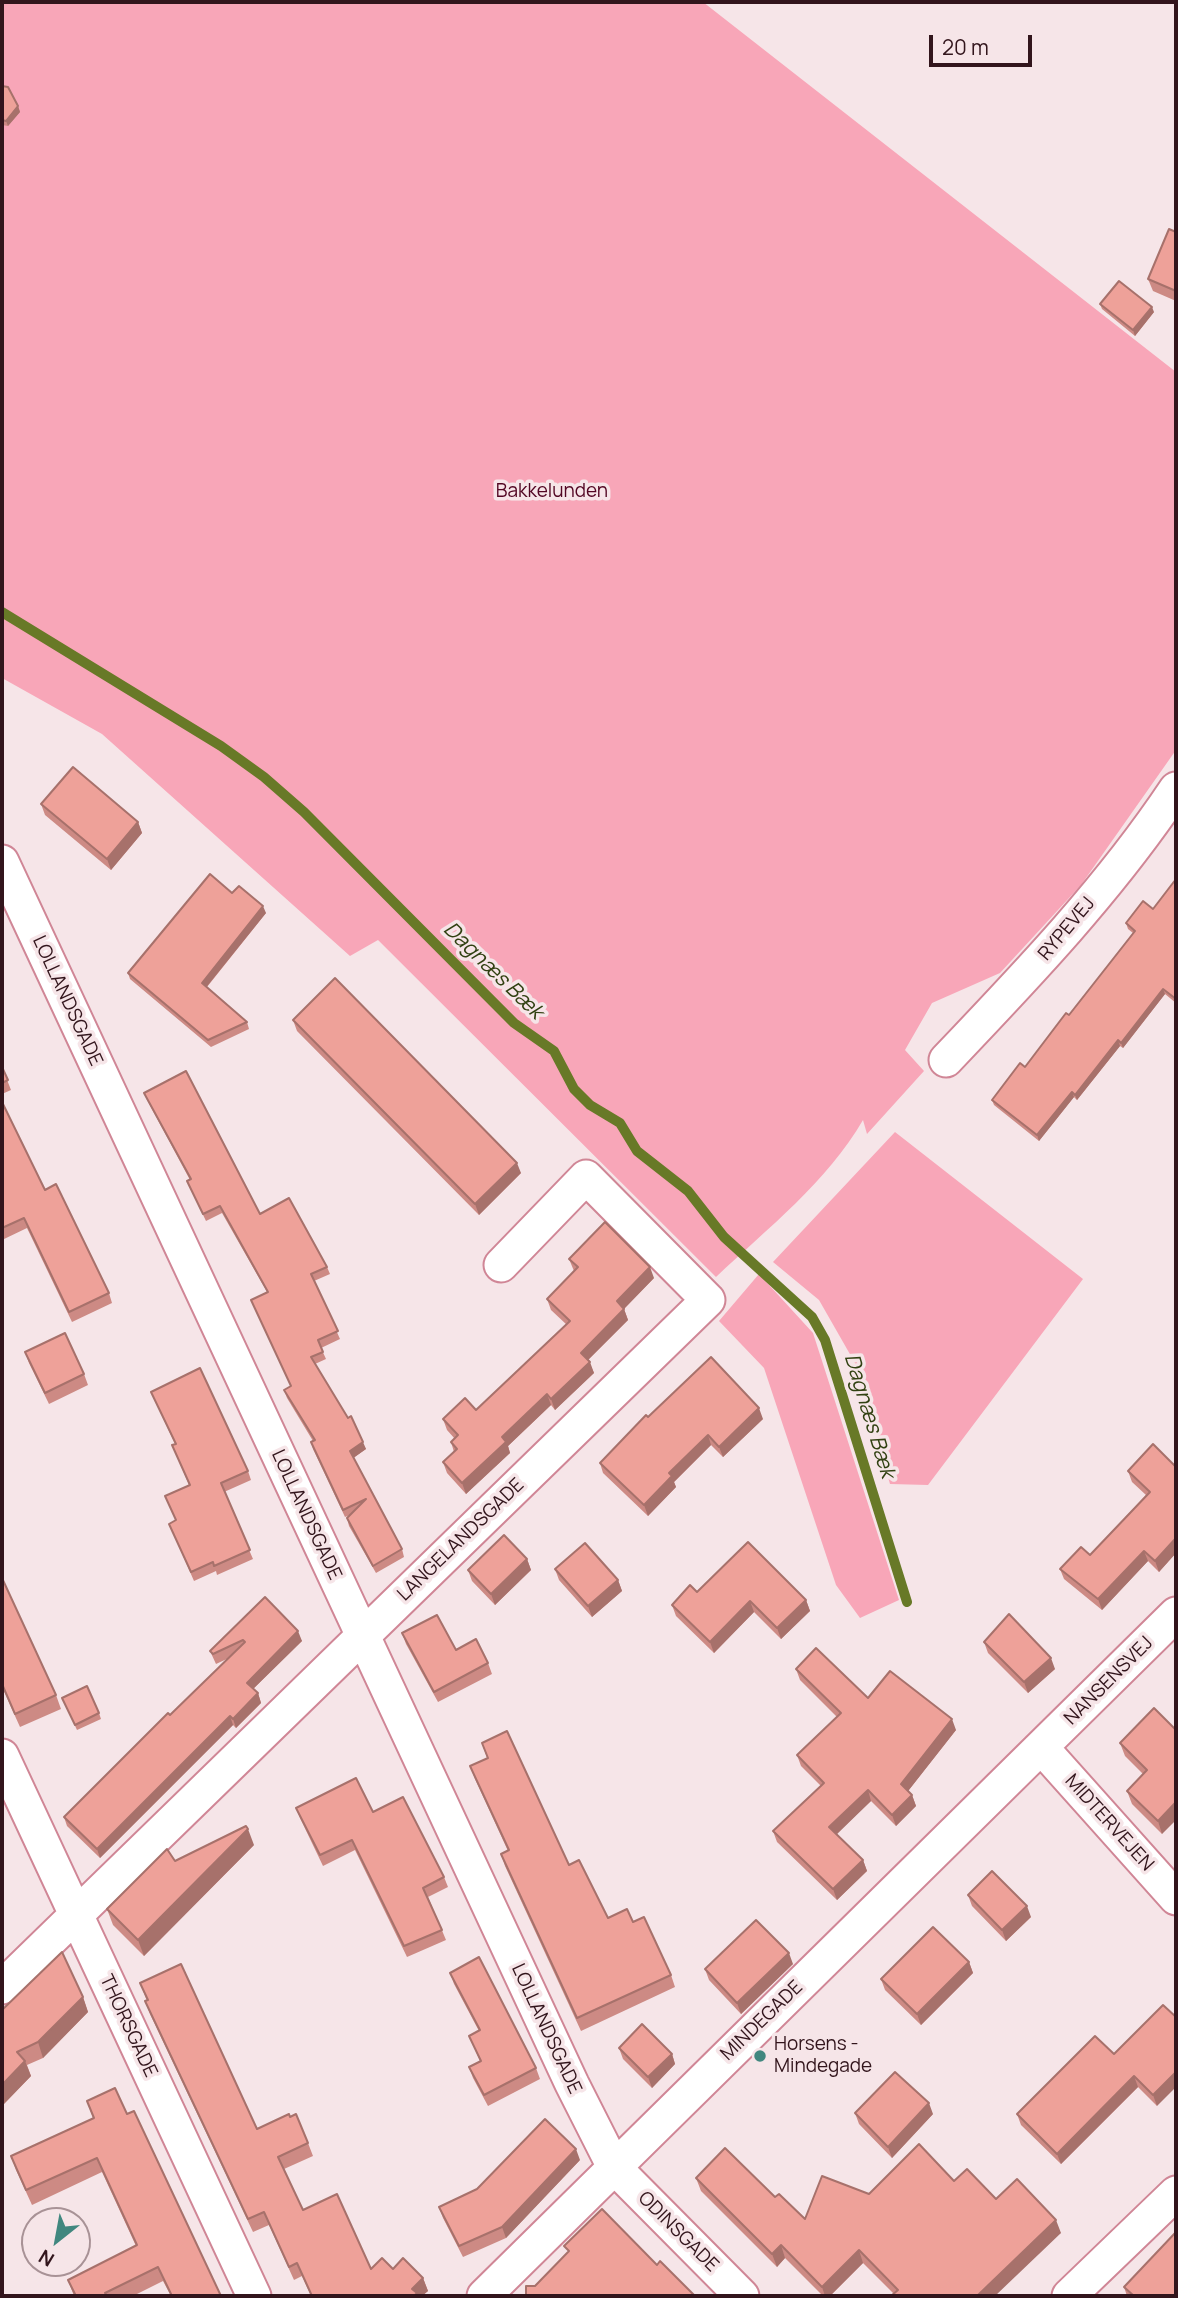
<!DOCTYPE html>
<html>
<head>
<meta charset="utf-8">
<style>
	body { margin:0 }
	#map { position:relative; width:1178px; height:2298px; overflow:hidden; background:#f6e5e8; font-family:Manrope,sans-serif }
	canvas { display:block }
	.frame { position:absolute; inset:0; border:4px solid #32151c; pointer-events:none }
	.north { position:absolute; left:21px; top:2207px; width:70px; height:70px; box-sizing:border-box; background:#f6e5e8; border:2px solid #a89296; border-radius:50%; rotate:211deg; font-size:19px; font-weight:700; line-height:28px; text-align:center; color:#32151c }
	.north::after { content:''; display:block; margin:auto; width:24px; height:32px; background:#41877f; clip-path:polygon(50% 0,100% 100%,50% 72%,0 100%) }
	.scale { position:absolute; left:929px; top:35px; width:103px; height:32px; box-sizing:border-box; border:4px solid #32151c; border-top:0; padding-left:9px; font-size:21px; line-height:24px; white-space:nowrap; color:#32151c; -webkit-text-stroke:5px #f6e5e8; paint-order:stroke }
</style>
</head>
<body>
<div id="map">
<canvas width="1178" height="2298"></canvas>
<div class="frame"></div>
<div class="north">N</div>
<div class="scale">20 m</div>
</div>
<script>
const ctx = document.querySelector('canvas').getContext('2d');
ctx.lineJoin = 'round';
function paint(path, color) { ctx.fillStyle = color; ctx.fill(path, 'evenodd'); }
function trace(path, color, width, dash) { ctx.strokeStyle = color; ctx.lineWidth = width; ctx.lineCap = dash ? 'butt' : 'round'; ctx.setLineDash(dash || []); ctx.stroke(path); }
function drawText(font, color, halo, rows, align = 'center') {
  ctx.font = font + ' Manrope,sans-serif'; ctx.lineWidth = 7; ctx.setLineDash([]); ctx.textBaseline = 'middle'; ctx.strokeStyle = halo; ctx.fillStyle = color; for (const [text, x, y, turn = 0] of rows) {
    ctx.save(); ctx.translate(x, y); ctx.rotate((+turn || 0) * Math.PI / 180); ctx.textAlign = isNaN(turn) ? turn : align; if (halo) ctx.strokeText(text, 0, 0); ctx.fillText(text, 0, 0); ctx.restore();
  }
}
paint(new Path2D(`
	M 2,2 L 703,2 L 1176,372 L 1176,750 L 1081,885 L 1000,973 L 932,1003 L 905,1050 L 924,1071 L 867,1134 L 863,1120 C 827,1182 768,1228 716,1277 L 378,940 L 350,956 L 102,734 L 2,678 Z
	M 895,1132 L 1083,1279 L 928,1485 L 890,1484 L 855,1363 L 819,1300 L 773,1262 Z
	M 759,1274 L 813,1333 L 899,1600 L 860,1618 L 836,1585 L 764,1368 L 719,1321 Z`), '#f8a6b8');
trace(new Path2D(`
	M 2,612 L 221,746 L 264,777 L 304,812 L 514,1023 L 554,1051 L 574,1089 L 590,1105 L 620,1123 L 637,1151 L 688,1191 L 724,1237 L 812,1317 L 825,1340 L 907,1602`), '#687927', 10);
const minor = new Path2D(`
	M 2,862 L 572,2084 L 614,2167 L 742,2296
	M 946,1060 C 1028,974 1110,888 1176,789
	M 1041,1747 L 1176,1898
	M 2,1756 L 254,2296
	M 2,1987 L 708,1300 L 586,1177 L 501,1265
	M 484,2296 L 1176,1614
	M 1069,2296 L 1176,2193`);
trace(minor, '#d08696', 37);
trace(minor, '#fff', 33);
paint(new Path2D(`
	M 2,86 L 18,106 L 20,112 L 8,126 L 2,125 Z
	M 1176,232 L 1176,301 L 1153,291 L 1148,279 Z
	M 1100,304 L 1154,312 L 1135,336 L 1102,309 Z
	M 41,804 L 138,822 L 142,833 L 111,870 L 45,815 Z
	M 1176,879 L 1176,1003 L 1165,994 L 1123,1048 L 1120,1046 L 1077,1100 L 1074,1097 L 1039,1141 L 994,1105 L 992,1100 L 1025,1067 L 1069,1015 L 1133,933 L 1128,929 L 1126,923 L 1153,909 Z
	M 232,893 L 266,913 L 207,987 L 247,1022 L 249,1029 L 211,1047 L 130,979 L 128,973 Z
	M 293,1020 L 521,1173 L 479,1215 L 297,1031 Z
	M 2,1067 L 11,1090 L 2,1094 Z
	M 144,1093 L 260,1214 L 327,1267 L 330,1274 L 314,1281 L 340,1339 L 321,1348 L 326,1359 L 315,1364 L 366,1449 L 353,1458 L 402,1549 L 404,1557 L 376,1573 L 349,1526 L 347,1518 L 350,1515 L 345,1517 L 313,1449 L 311,1442 L 313,1441 L 287,1398 L 284,1390 L 291,1386 L 251,1300 L 267,1292 L 222,1213 L 206,1221 L 190,1188 L 187,1181 L 190,1180 L 147,1100 Z
	M 2,1102 L 45,1190 L 109,1293 L 112,1303 L 72,1322 L 27,1228 L 2,1240 Z
	M 569,1259 L 654,1278 L 624,1309 L 628,1320 L 588,1360 L 594,1373 L 555,1410 L 551,1405 L 508,1446 L 510,1453 L 466,1494 L 447,1473 L 443,1462 L 454,1452 L 451,1442 L 455,1439 L 447,1430 L 443,1419 L 476,1410 L 567,1325 L 551,1310 L 547,1299 L 574,1271 Z
	M 25,1352 L 84,1374 L 88,1385 L 49,1404 L 29,1363 Z
	M 151,1392 L 248,1471 L 251,1480 L 224,1492 L 253,1559 L 217,1575 L 216,1571 L 194,1581 L 169,1524 L 176,1521 L 165,1496 L 189,1485 L 172,1445 L 175,1444 Z
	M 648,1417 L 763,1419 L 723,1457 L 711,1445 L 674,1482 L 676,1487 L 648,1516 L 603,1473 L 600,1463 Z
	M 1176,1467 L 1176,1553 L 1159,1572 L 1148,1561 L 1102,1610 L 1064,1579 L 1060,1569 L 1090,1555 L 1146,1495 L 1132,1482 L 1128,1471 Z
	M 527,1559 L 531,1570 L 495,1605 L 472,1581 L 468,1570 Z
	M 555,1569 L 618,1580 L 622,1591 L 592,1617 L 559,1580 Z
	M 2,1578 L 56,1695 L 61,1709 L 20,1727 L 2,1687 Z
	M 697,1592 L 806,1600 L 810,1611 L 781,1639 L 754,1612 L 714,1653 L 676,1616 L 672,1605 Z
	M 265,1597 L 302,1641 L 253,1689 L 258,1693 L 261,1703 L 236,1728 L 233,1725 L 100,1858 L 67,1826 L 64,1817 L 170,1715 L 229,1658 L 216,1664 L 210,1651 Z
	M 402,1633 L 456,1650 L 488,1663 L 492,1674 L 438,1702 L 406,1644 Z
	M 984,1642 L 1055,1669 L 1028,1693 L 988,1653 Z
	M 796,1669 L 868,1698 L 956,1730 L 908,1791 L 912,1795 L 916,1806 L 896,1826 L 871,1801 L 836,1834 L 863,1860 L 867,1871 L 837,1900 L 777,1842 L 773,1831 L 821,1786 L 801,1766 L 797,1755 L 837,1717 L 800,1680 Z
	M 62,1698 L 99,1713 L 101,1719 L 77,1730 Z
	M 1176,1730 L 1162,1834 L 1132,1804 L 1127,1791 L 1143,1774 L 1125,1756 L 1120,1743 Z
	M 482,1743 L 608,1918 L 633,1922 L 671,1975 L 675,1987 L 581,2031 L 505,1866 L 501,1854 L 508,1851 L 475,1779 L 470,1766 L 487,1758 Z
	M 296,1808 L 373,1812 L 444,1877 L 448,1887 L 428,1897 L 446,1940 L 407,1957 L 355,1850 L 323,1866 L 300,1818 Z
	M 254,1845 L 144,1956 L 113,1925 L 107,1909 L 175,1861 Z
	M 968,1895 L 1031,1917 L 1006,1941 L 972,1906 Z
	M 969,1962 L 973,1973 L 921,2025 L 885,1990 L 881,1979 Z
	M 793,1964 L 741,2014 L 709,1980 L 705,1969 Z
	M 450,1973 L 536,2068 L 540,2079 L 488,2106 L 473,2078 L 469,2067 L 480,2061 L 469,2036 L 479,2031 L 454,1984 Z
	M 140,1983 L 257,2129 L 308,2143 L 313,2156 L 284,2169 L 303,2210 L 371,2269 L 393,2269 L 423,2278 L 428,2291 L 422,2296 L 311,2296 L 302,2276 L 294,2280 L 269,2225 L 253,2232 L 150,2014 L 145,2001 L 147,2001 Z
	M 83,1997 L 88,2012 L 43,2058 L 27,2065 L 31,2076 L 2,2106 L 2,2010 Z
	M 1163,2005 L 1157,2106 L 1138,2087 L 1061,2164 L 1021,2125 L 1017,2114 L 1114,2054 Z
	M 619,2048 L 672,2054 L 675,2064 L 652,2088 L 623,2059 Z
	M 87,2101 L 127,2114 L 221,2296 L 171,2296 L 163,2281 L 133,2296 L 74,2296 L 68,2280 L 136,2246 L 102,2172 L 32,2205 L 16,2170 L 11,2156 L 93,2118 Z
	M 855,2113 L 933,2114 L 892,2158 L 859,2124 Z
	M 580,2160 L 506,2238 L 463,2257 L 443,2218 L 439,2207 Z
	M 696,2178 L 775,2197 L 805,2219 L 869,2194 L 954,2181 L 996,2199 L 1061,2233 L 894,2294 L 863,2263 L 830,2296 L 823,2296 L 785,2258 L 777,2267 L 701,2191 Z
	M 1124,2287 L 1176,2296 L 1127,2296 Z`), '#cd8a84');
paint(new Path2D(`
	M 18,106 L 20,112 L 8,126 L 6,121 Z
	M 1152,307 L 1154,312 L 1135,336 L 1133,330 Z
	M 138,822 L 142,833 L 111,870 L 107,859 Z
	M 263,906 L 266,913 L 204,990 L 202,983 Z
	M 1163,989 L 1165,994 L 1123,1048 L 1121,1043 Z
	M 1118,1040 L 1120,1046 L 1077,1100 L 1075,1095 Z
	M 1072,1092 L 1074,1097 L 1039,1141 L 1037,1135 Z
	M 517,1163 L 521,1173 L 479,1215 L 475,1204 Z
	M 650,1267 L 654,1278 L 621,1312 L 617,1301 Z
	M 624,1309 L 628,1320 L 585,1363 L 581,1353 Z
	M 590,1362 L 594,1373 L 555,1410 L 551,1399 Z
	M 547,1394 L 551,1405 L 508,1446 L 510,1453 L 466,1494 L 462,1483 L 502,1437 Z
	M 759,1408 L 763,1419 L 723,1457 L 719,1447 Z
	M 708,1435 L 711,1445 L 674,1482 L 676,1487 L 648,1516 L 644,1505 L 669,1473 Z
	M 363,1442 L 366,1449 L 352,1459 L 350,1451 Z
	M 1176,1538 L 1176,1553 L 1159,1572 L 1155,1561 Z
	M 1144,1551 L 1148,1561 L 1102,1610 L 1098,1599 Z
	M 527,1559 L 531,1570 L 495,1605 L 491,1594 Z
	M 618,1580 L 622,1591 L 592,1617 L 588,1606 Z
	M 806,1600 L 810,1611 L 781,1639 L 777,1628 Z
	M 750,1601 L 754,1612 L 714,1653 L 710,1642 Z
	M 298,1631 L 302,1641 L 250,1692 L 247,1683 Z
	M 1051,1658 L 1055,1669 L 1028,1693 L 1024,1682 Z
	M 258,1693 L 261,1703 L 236,1728 L 233,1719 Z
	M 230,1716 L 233,1725 L 100,1858 L 97,1849 Z
	M 952,1719 L 956,1730 L 905,1795 L 901,1784 Z
	M 868,1790 L 871,1801 L 833,1838 L 829,1827 Z
	M 912,1795 L 916,1806 L 896,1826 L 892,1815 Z
	M 1176,1802 L 1176,1820 L 1162,1834 L 1158,1821 Z
	M 248,1829 L 254,1845 L 144,1956 L 138,1940 Z
	M 863,1860 L 867,1871 L 837,1900 L 833,1889 Z
	M 1027,1906 L 1031,1917 L 1006,1941 L 1002,1930 Z
	M 789,1953 L 793,1964 L 741,2014 L 737,2003 Z
	M 969,1962 L 973,1973 L 921,2025 L 917,2014 Z
	M 83,1997 L 88,2012 L 43,2058 L 38,2042 Z
	M 672,2054 L 675,2064 L 652,2088 L 648,2077 Z
	M 25,2061 L 31,2076 L 2,2106 L 2,2085 Z
	M 1176,2072 L 1176,2087 L 1157,2106 L 1153,2095 Z
	M 1134,2076 L 1138,2087 L 1061,2164 L 1057,2154 Z
	M 929,2103 L 933,2114 L 892,2158 L 888,2147 Z
	M 576,2149 L 580,2160 L 506,2238 L 502,2227 Z
	M 1056,2220 L 1061,2233 L 995,2296 L 977,2296 Z
	M 781,2245 L 785,2258 L 777,2267 L 772,2254 Z
	M 859,2250 L 863,2263 L 830,2296 L 825,2296 L 822,2287 Z
	M 423,2278 L 428,2291 L 422,2296 L 414,2296 L 412,2289 Z`), '#a7716b');
const building = new Path2D(`
	M 2,86 L 8,87 L 18,106 L 6,121 L 2,120 Z
	M 1169,229 L 1176,232 L 1176,291 L 1148,279 Z
	M 1119,281 L 1152,307 L 1133,330 L 1100,304 Z
	M 73,767 L 138,822 L 107,859 L 41,804 Z
	M 210,874 L 232,893 L 239,886 L 263,906 L 202,983 L 247,1022 L 208,1040 L 128,973 Z
	M 1176,879 L 1176,999 L 1163,989 L 1121,1043 L 1118,1040 L 1075,1095 L 1072,1092 L 1037,1135 L 992,1100 L 1020,1063 L 1025,1067 L 1066,1013 L 1069,1015 L 1135,931 L 1126,923 L 1143,901 L 1153,909 Z
	M 335,978 L 517,1163 L 475,1204 L 293,1020 Z
	M 2,1067 L 8,1080 L 2,1083 Z
	M 186,1071 L 260,1214 L 289,1198 L 327,1267 L 311,1274 L 338,1331 L 318,1340 L 323,1352 L 311,1357 L 348,1418 L 351,1416 L 363,1442 L 350,1451 L 402,1549 L 373,1566 L 347,1518 L 366,1499 L 343,1510 L 311,1442 L 315,1440 L 284,1390 L 291,1386 L 251,1300 L 268,1292 L 220,1206 L 203,1214 L 187,1181 L 191,1179 L 144,1093 Z
	M 2,1102 L 45,1190 L 56,1184 L 109,1293 L 69,1312 L 24,1218 L 2,1228 Z
	M 605,1222 L 650,1267 L 617,1301 L 624,1309 L 581,1353 L 590,1362 L 551,1399 L 547,1394 L 502,1437 L 506,1442 L 462,1483 L 443,1462 L 457,1449 L 451,1442 L 458,1435 L 443,1419 L 465,1398 L 476,1410 L 570,1321 L 547,1299 L 578,1267 L 569,1259 Z
	M 65,1333 L 84,1374 L 45,1393 L 25,1352 Z
	M 711,1357 L 759,1408 L 719,1447 L 708,1435 L 669,1473 L 672,1476 L 644,1505 L 600,1463 L 646,1415 L 648,1417 Z
	M 200,1368 L 248,1471 L 221,1483 L 250,1550 L 214,1566 L 213,1562 L 191,1572 L 169,1524 L 176,1520 L 165,1496 L 190,1485 L 172,1445 L 176,1444 L 151,1392 Z
	M 1153,1444 L 1176,1467 L 1176,1538 L 1155,1561 L 1144,1551 L 1098,1599 L 1060,1569 L 1081,1547 L 1090,1555 L 1150,1492 L 1128,1471 Z
	M 504,1535 L 527,1559 L 491,1594 L 468,1570 Z
	M 748,1542 L 806,1600 L 777,1628 L 750,1601 L 710,1642 L 672,1605 L 690,1585 L 697,1592 Z
	M 585,1543 L 618,1580 L 588,1606 L 555,1569 Z
	M 2,1578 L 56,1695 L 15,1714 L 2,1684 Z
	M 265,1597 L 298,1631 L 247,1683 L 258,1693 L 233,1719 L 230,1716 L 97,1849 L 64,1817 L 168,1713 L 170,1715 L 245,1642 L 243,1640 L 213,1654 L 210,1651 Z
	M 1009,1614 L 1051,1658 L 1024,1682 L 984,1642 Z
	M 437,1615 L 456,1650 L 476,1639 L 488,1663 L 434,1692 L 402,1633 Z
	M 816,1648 L 868,1698 L 890,1671 L 952,1719 L 901,1784 L 912,1795 L 892,1815 L 868,1790 L 829,1827 L 863,1860 L 833,1889 L 773,1831 L 824,1783 L 797,1755 L 841,1713 L 796,1669 Z
	M 87,1686 L 99,1713 L 75,1725 L 62,1698 Z
	M 1154,1708 L 1176,1730 L 1176,1802 L 1158,1821 L 1127,1791 L 1147,1770 L 1120,1743 Z
	M 507,1731 L 569,1865 L 579,1860 L 608,1918 L 627,1909 L 633,1922 L 644,1917 L 671,1975 L 577,2018 L 501,1854 L 509,1850 L 470,1766 L 488,1758 L 482,1743 Z
	M 356,1778 L 373,1812 L 403,1797 L 444,1877 L 423,1888 L 442,1930 L 404,1946 L 352,1840 L 320,1855 L 296,1808 Z
	M 246,1826 L 248,1829 L 138,1940 L 107,1909 L 167,1849 L 175,1861 Z
	M 992,1871 L 1027,1906 L 1002,1930 L 968,1895 Z
	M 756,1920 L 789,1953 L 737,2003 L 705,1969 Z
	M 933,1927 L 969,1962 L 917,2014 L 881,1979 Z
	M 62,1952 L 83,1997 L 38,2042 L 17,2052 L 25,2061 L 2,2085 L 2,2010 Z
	M 479,1957 L 536,2068 L 484,2095 L 469,2067 L 481,2061 L 469,2036 L 480,2030 L 450,1973 Z
	M 181,1964 L 257,2129 L 289,2114 L 290,2117 L 296,2114 L 308,2143 L 278,2157 L 303,2210 L 337,2194 L 371,2269 L 382,2258 L 393,2269 L 403,2258 L 423,2278 L 412,2289 L 417,2293 L 414,2296 L 312,2296 L 297,2263 L 289,2267 L 264,2212 L 248,2219 L 145,2001 L 148,2000 L 140,1983 Z
	M 1163,2005 L 1176,2017 L 1176,2072 L 1153,2095 L 1134,2076 L 1057,2154 L 1017,2114 L 1095,2036 L 1114,2054 Z
	M 642,2024 L 672,2054 L 648,2077 L 619,2048 Z
	M 895,2072 L 929,2103 L 888,2147 L 855,2113 Z
	M 115,2088 L 127,2114 L 134,2111 L 221,2296 L 172,2296 L 158,2267 L 105,2293 L 107,2296 L 76,2296 L 68,2280 L 137,2245 L 97,2158 L 26,2190 L 11,2156 L 94,2118 L 87,2101 Z
	M 545,2119 L 576,2149 L 502,2227 L 459,2246 L 439,2207 L 477,2189 Z
	M 919,2144 L 954,2181 L 967,2169 L 996,2199 L 1017,2179 L 1056,2220 L 977,2296 L 972,2295 L 970,2296 L 891,2296 L 898,2290 L 859,2250 L 822,2287 L 781,2245 L 772,2254 L 696,2178 L 725,2148 L 775,2197 L 779,2194 L 805,2219 L 822,2176 L 869,2194 Z
	M 602,2209 L 657,2265 L 660,2261 L 695,2296 L 526,2296 L 526,2286 L 535,2286 L 569,2251 L 564,2246 Z
	M 1176,2232 L 1176,2296 L 1134,2296 L 1124,2287 Z`);
paint(building, '#eea199');
trace(building, '#a7716b', 2);
for (const [x, y, r, color] of [
	[760,2056,7,"#41877f"]
]) { const dot = new Path2D(); dot.arc(x, y, r, 0, 2 * Math.PI); ctx.fillStyle = color; ctx.fill(dot); trace(dot, '#f6e5e8', 2.5); }
drawText('19px', '#520623', '#f6e5e8', [
	["Bakkelunden",552,492]
]);
drawText('19px', '#32151c', '#f6e5e8', [
	["RYPEVEJ",1067,929,-50],
	["LOLLANDSGADE",67,1001,65],
	["LOLLANDSGADE",306,1515,65],
	["LANGELANDSGADE",461,1540,-44],
	["NANSENSVEJ",1109,1681,-45],
	["MIDTERVEJEN",1109,1823,48],
	["MINDEGADE",762,2021,-44],
	["THORSGADE",128,2026,65],
	["LOLLANDSGADE",546,2029,65],
	["ODINSGADE",678,2232,45]
]);
drawText('19px', '#32151c', '#f6e5e8', [
	["Horsens -",774,2045],
	["Mindegade",774,2067]
], 'left');
drawText('italic 21px', '#314112', '#f6e5e8', [
	["Dagnæs Bæk",493,971,44],
	["Dagnæs Bæk",869,1416,73]
]);
</script>
</body>
</html>
